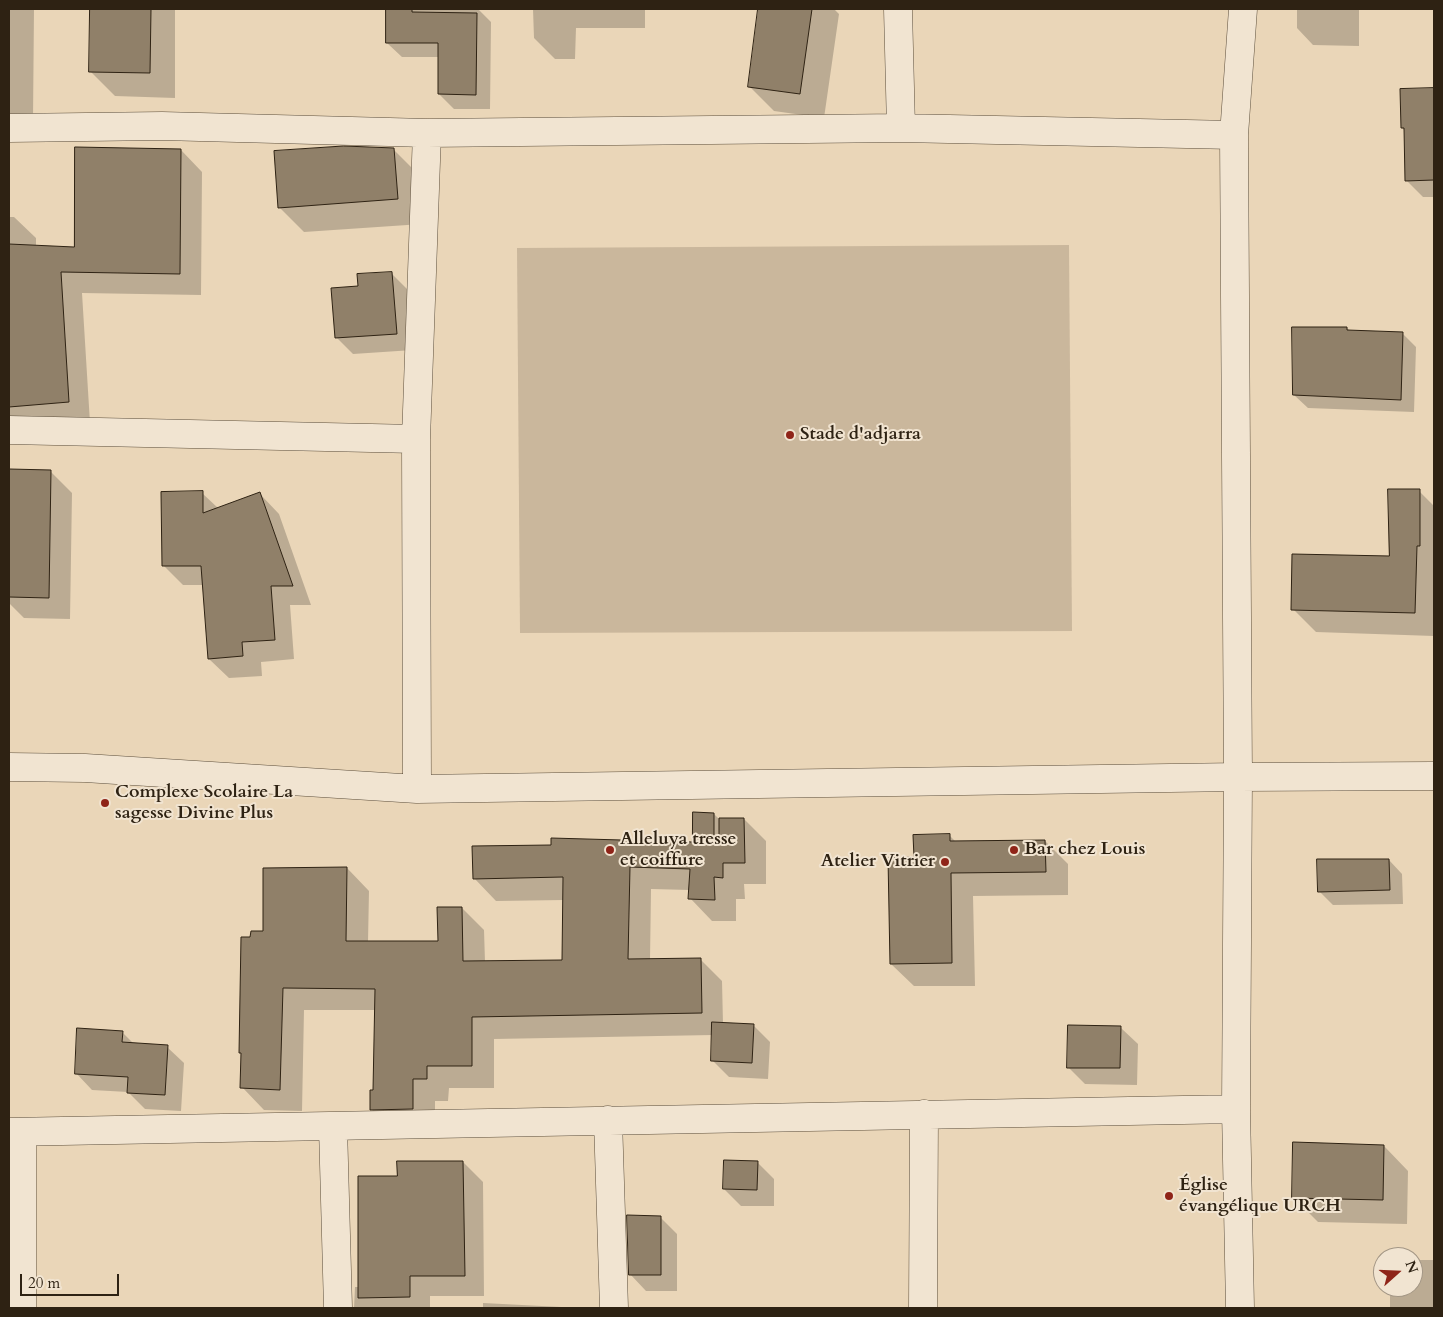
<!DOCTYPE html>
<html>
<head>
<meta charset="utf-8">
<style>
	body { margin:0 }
	#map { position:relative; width:1443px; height:1317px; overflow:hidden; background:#ead6b8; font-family:Cardo,serif }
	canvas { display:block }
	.frame { position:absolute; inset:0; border:10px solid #2e2213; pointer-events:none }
	.north { position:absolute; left:1373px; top:1247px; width:50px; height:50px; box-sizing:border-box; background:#f1e4d1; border:1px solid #a39685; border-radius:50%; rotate:70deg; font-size:14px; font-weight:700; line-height:20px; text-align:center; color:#2e2213 }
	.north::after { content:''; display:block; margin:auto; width:18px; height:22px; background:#8f2418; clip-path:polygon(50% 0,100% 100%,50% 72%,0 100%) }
	.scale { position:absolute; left:20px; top:1274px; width:99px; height:22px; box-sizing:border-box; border:2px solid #2e2213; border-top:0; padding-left:6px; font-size:15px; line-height:18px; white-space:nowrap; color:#2e2213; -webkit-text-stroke:4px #f1e4d1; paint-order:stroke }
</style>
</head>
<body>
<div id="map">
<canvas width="1443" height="1317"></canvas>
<div class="frame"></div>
<div class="north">N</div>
<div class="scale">20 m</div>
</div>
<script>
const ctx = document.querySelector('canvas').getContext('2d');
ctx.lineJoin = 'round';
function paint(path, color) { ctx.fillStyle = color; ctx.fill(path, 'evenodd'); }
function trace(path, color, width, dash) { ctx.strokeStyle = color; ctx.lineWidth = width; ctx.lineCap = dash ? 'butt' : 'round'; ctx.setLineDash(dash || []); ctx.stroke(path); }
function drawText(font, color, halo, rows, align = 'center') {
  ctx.font = font + ' Cardo,serif'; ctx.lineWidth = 4; ctx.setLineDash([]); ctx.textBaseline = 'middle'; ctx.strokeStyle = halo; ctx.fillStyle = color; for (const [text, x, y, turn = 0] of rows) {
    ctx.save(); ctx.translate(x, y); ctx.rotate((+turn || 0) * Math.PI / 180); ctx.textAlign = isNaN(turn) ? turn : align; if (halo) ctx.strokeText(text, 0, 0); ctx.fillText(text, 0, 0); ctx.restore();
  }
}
paint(new Path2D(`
	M 1069,245 L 1072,631 L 520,633 L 517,248 Z`), '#cab79c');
paint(new Path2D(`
	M 9,9 L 34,9 L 33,119 L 9,118 Z
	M 91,9 L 175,9 L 175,98 L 115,96 L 90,71 Z
	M 387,9 L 478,9 L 491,22 L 490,109 L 454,109 L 439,94 L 440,57 L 402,57 L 387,43 Z
	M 533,9 L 645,9 L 645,28 L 576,28 L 575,59 L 555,59 L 534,38 Z
	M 760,9 L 834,9 L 839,14 L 824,118 L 774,111 L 749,86 Z
	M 1297,9 L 1359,9 L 1359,46 L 1313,45 L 1297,28 Z
	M 1434,89 L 1434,197 L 1423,197 L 1406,180 L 1405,131 L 1402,128 L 1401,90 Z
	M 393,149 L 418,174 L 422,224 L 304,232 L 279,207 Z
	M 181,150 L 202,172 L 201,295 L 82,293 L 90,423 L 9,437 L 9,217 L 14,217 L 36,238 L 36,247 L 75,248 Z
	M 392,274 L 408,290 L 413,350 L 353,354 L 336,337 L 359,287 Z
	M 1347,328 L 1350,331 L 1402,333 L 1416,347 L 1414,412 L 1308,408 L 1294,395 Z
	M 9,470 L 50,471 L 72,493 L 70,619 L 24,618 L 9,603 Z
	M 1419,491 L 1434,506 L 1434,636 L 1316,632 L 1293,609 L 1390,558 Z
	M 202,493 L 219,509 L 260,494 L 279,514 L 311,605 L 290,605 L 294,659 L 261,662 L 262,676 L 229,678 L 209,659 L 204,585 L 183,585 L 164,566 Z
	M 714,814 L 719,819 L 744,819 L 766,841 L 766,884 L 744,884 L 745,899 L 736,899 L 736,921 L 712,921 L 690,898 L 690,890 L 651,889 L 650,960 L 700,959 L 722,981 L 723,1024 L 753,1025 L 770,1042 L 768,1079 L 729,1077 L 712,1060 L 713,1035 L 494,1039 L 494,1088 L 449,1088 L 448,1101 L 435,1101 L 435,1131 L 393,1131 L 371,1109 L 374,1091 L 376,1010 L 304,1010 L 302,1111 L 264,1110 L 242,1087 L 242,1054 L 240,1052 L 251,939 L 264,933 L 347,868 L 369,891 L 368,942 L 439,943 L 462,908 L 484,930 L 485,962 L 563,961 L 564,900 L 496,901 L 474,878 L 693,843 Z
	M 950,836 L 956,842 L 1045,841 L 1068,864 L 1068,895 L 973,896 L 975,986 L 914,986 L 891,964 L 915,859 Z
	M 1389,860 L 1402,874 L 1403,904 L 1333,905 L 1319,891 Z
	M 1121,1028 L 1138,1044 L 1137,1085 L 1085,1084 L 1068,1067 Z
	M 122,1032 L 134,1044 L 167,1047 L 184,1063 L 181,1111 L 145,1109 L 128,1092 L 92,1090 L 76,1073 Z
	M 1384,1146 L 1408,1171 L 1407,1224 L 1318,1222 L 1293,1197 Z
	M 463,1162 L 483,1182 L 484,1296 L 430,1296 L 430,1308 L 354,1308 L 355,1287 L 359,1287 L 398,1177 Z
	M 757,1162 L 774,1179 L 774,1206 L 741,1206 L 724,1189 Z
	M 660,1217 L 677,1234 L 677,1291 L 646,1291 L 630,1274 Z
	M 1413,1260 L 1434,1260 L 1434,1308 L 1390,1308 L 1390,1287 L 1413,1287 Z
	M 483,1303 L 581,1308 L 483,1308 Z`), '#0003');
const building = new Path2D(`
	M 90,9 L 151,9 L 150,73 L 89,72 Z
	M 386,9 L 412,9 L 412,12 L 477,13 L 476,95 L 438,94 L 438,43 L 386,43 Z
	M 758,9 L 812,9 L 800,94 L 748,87 Z
	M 1434,88 L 1434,180 L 1405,181 L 1404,128 L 1401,128 L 1400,89 Z
	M 344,146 L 394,148 L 398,199 L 278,208 L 274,151 Z
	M 75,147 L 181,149 L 180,274 L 61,272 L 69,402 L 9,407 L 9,244 L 74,247 Z
	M 392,272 L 397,334 L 335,338 L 331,288 L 358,286 L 357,274 Z
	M 1292,327 L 1347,327 L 1347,330 L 1403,332 L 1401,400 L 1293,395 Z
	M 9,469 L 51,470 L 49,598 L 9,597 Z
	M 1388,489 L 1420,489 L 1420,546 L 1417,546 L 1415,613 L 1291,610 L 1292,554 L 1389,556 Z
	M 203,491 L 203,513 L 260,492 L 293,586 L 271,586 L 275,640 L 242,642 L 243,656 L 208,659 L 201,566 L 162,566 L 161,492 Z
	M 693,812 L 714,813 L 714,842 L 719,842 L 719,818 L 744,818 L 745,863 L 723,863 L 723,878 L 714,877 L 715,900 L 688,899 L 690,869 L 630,867 L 628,959 L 701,958 L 702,1013 L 472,1017 L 472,1066 L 427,1066 L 427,1079 L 413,1079 L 413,1109 L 370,1110 L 370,1090 L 373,1090 L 375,989 L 283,988 L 280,1090 L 240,1088 L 241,1053 L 239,1053 L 241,937 L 250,937 L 251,931 L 263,931 L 263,868 L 347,867 L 346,941 L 438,941 L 437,907 L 462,907 L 463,961 L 562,960 L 563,877 L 473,879 L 472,846 L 551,845 L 551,838 L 692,842 Z
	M 950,834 L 950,841 L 1045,840 L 1046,872 L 951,873 L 952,963 L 890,964 L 888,858 L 914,857 L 913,835 Z
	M 1317,859 L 1389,859 L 1390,890 L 1318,892 Z
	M 712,1022 L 754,1024 L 752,1063 L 711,1061 Z
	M 1068,1025 L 1121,1026 L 1120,1068 L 1067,1068 Z
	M 77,1028 L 123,1031 L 122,1042 L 168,1045 L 165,1095 L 127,1093 L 128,1077 L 75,1074 Z
	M 1293,1142 L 1384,1145 L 1383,1200 L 1292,1198 Z
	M 724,1160 L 758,1161 L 757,1190 L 723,1189 Z
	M 397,1161 L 463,1161 L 465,1276 L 410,1276 L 410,1297 L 358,1298 L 358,1176 L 397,1176 Z
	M 627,1215 L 661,1216 L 661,1275 L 629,1275 Z`);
paint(building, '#908069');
trace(building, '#2e2213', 1);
const street = new Path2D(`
	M 898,9 L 901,128
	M 9,128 L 162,126 L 427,133 L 901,128 L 1234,135
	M 9,430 L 416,439
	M 9,767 L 85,768 L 417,789 L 1238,777 L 1434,776
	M 417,789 L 416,439 L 427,133
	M 608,1120 L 614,1308
	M 333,1127 L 338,1308
	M 9,1132 L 1236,1109
	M 22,1132 L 22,1308
	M 923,1308 L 924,1114
	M 1240,1308 L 1236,1109 L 1238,777 L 1234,135 L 1243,9`);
trace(street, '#5d4f3c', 29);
trace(street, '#f1e4d1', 28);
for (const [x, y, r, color] of [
	[790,435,5,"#8f2418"],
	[105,803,5,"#8f2418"],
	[610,850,5,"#8f2418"],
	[1014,850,5,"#8f2418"],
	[945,862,5,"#8f2418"],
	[1169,1196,5,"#8f2418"]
]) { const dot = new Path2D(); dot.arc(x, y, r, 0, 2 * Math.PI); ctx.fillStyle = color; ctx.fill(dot); trace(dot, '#f1e4d1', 2); }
drawText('bold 18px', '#2e2213', '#f1e4d1', [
	["Stade d'adjarra",800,435],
	["Complexe Scolaire La",115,793],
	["sagesse Divine Plus",115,814],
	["Alleluya tresse",620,840],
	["et coiffure",620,861],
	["Bar chez Louis",1024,850],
	["Atelier Vitrier",935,862,"right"],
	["Église",1179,1186],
	["évangélique URCH",1179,1207]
], 'left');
</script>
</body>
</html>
